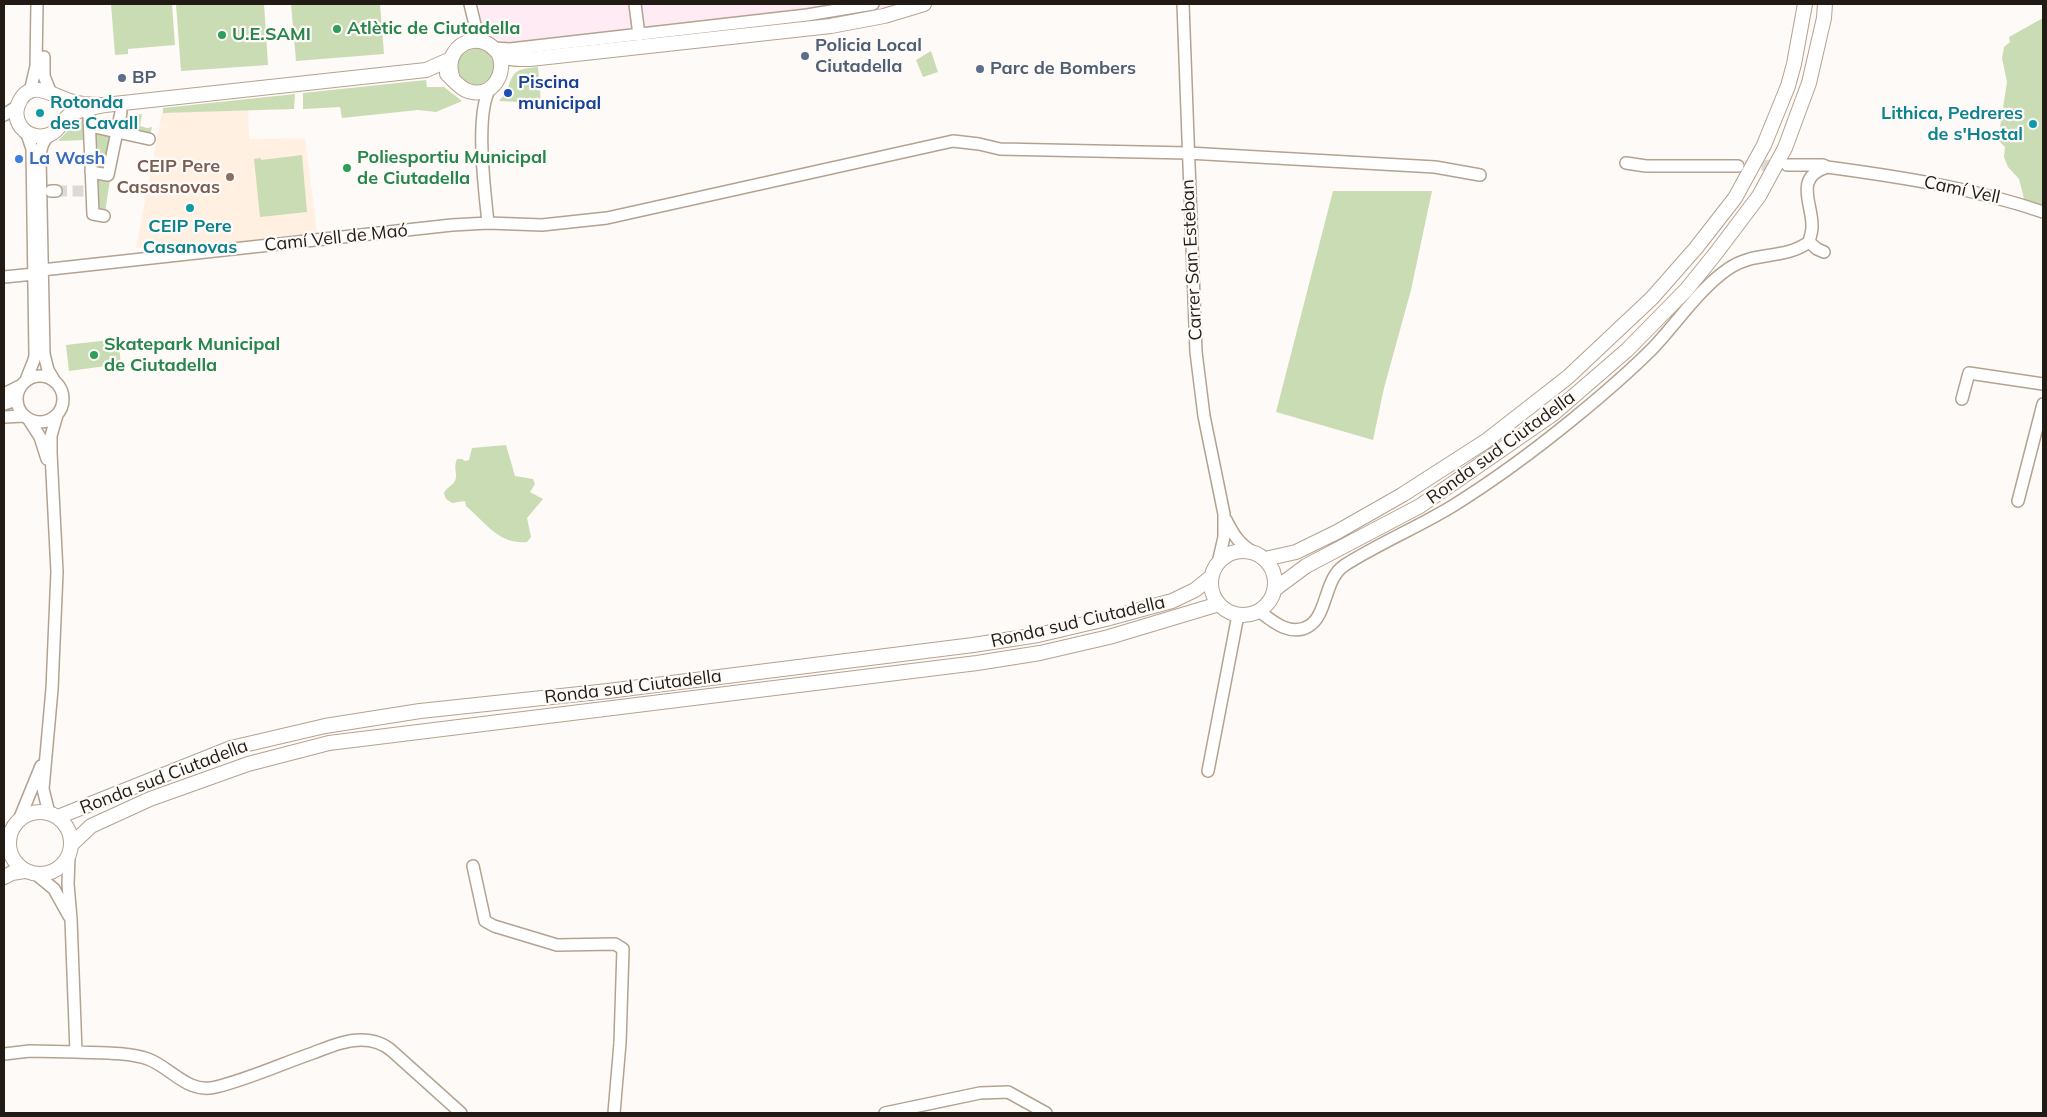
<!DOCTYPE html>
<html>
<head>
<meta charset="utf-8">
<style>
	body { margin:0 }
	#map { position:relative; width:2047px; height:1117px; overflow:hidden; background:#fefaf7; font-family:Mulish,sans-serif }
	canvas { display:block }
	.frame { position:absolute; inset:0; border:5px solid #221b15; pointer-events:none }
</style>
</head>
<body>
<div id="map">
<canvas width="2047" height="1117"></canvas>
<div class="frame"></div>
</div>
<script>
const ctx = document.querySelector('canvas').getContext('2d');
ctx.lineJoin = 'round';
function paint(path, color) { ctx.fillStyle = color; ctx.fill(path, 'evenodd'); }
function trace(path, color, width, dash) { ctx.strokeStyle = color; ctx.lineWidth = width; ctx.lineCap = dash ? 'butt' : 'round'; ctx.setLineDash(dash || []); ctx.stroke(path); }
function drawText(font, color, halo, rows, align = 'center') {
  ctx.font = font + ' Mulish,sans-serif'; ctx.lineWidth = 4.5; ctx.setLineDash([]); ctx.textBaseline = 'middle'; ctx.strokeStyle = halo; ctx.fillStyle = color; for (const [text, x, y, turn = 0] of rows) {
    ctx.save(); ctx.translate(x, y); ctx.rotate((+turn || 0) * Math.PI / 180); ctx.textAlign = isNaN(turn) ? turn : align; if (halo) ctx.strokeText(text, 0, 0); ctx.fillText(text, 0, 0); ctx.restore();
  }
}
paint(new Path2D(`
	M 479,4 L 901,4 L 858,14 L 519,53 L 506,42 L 482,33 Z`), '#ffebf3');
paint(new Path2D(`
	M 248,110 L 249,139 L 305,138 L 317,232 L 243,241 L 136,248 L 162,113 Z`), '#fff0e1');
paint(new Path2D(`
	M 111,4 L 172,4 L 175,45 L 128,49 L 128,54 L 115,55 Z
	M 176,4 L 264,4 L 268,65 L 181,71 Z
	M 291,4 L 380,4 L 384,54 L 296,61 Z
	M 2043,18 L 2043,208 L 2033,206 L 2024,199 L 2019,179 L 2008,167 L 2004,157 L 2005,147 L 1998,140 L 2007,82 L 2002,58 L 2004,47 L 2010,42 L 2009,37 Z
	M456 66a19 19 0 1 1 38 0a19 19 0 1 1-38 0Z
	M 931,51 L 938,72 L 923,77 L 916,60 Z
	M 538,67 L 541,103 L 499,101 L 504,95 L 507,96 L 511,90 L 508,89 C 513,69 519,69 538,67 Z
	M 426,80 L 427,87 L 444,87 L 462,101 L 436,112 L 418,110 L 342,118 L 340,107 L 303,109 L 303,93 Z
	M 295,94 L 294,109 L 163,113 L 163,108 Z
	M 142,114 L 140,126 L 147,128 L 152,127 L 150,136 L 121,130 L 123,116 Z
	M 84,118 L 86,140 L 58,141 L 76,122 Z
	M 96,132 L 113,135 L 105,172 L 95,170 Z
	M 302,155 L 307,212 L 260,217 L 254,159 L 261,158 L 261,160 Z
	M 94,176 L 110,180 L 105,213 L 95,211 Z
	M 1333,191 L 1432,191 L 1411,290 L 1384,388 L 1373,440 L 1276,412 Z
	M 118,339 L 121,364 L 69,371 L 66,345 Z
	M 506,445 L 515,476 L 533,479 L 535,484 L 530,492 L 543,499 L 527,518 L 531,537 L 527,542 C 499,545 485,522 466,506 L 465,501 L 452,503 L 446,499 L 444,493 C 446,488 452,486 455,481 C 458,474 453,468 457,459 L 462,459 L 465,461 L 469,460 L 472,448 Z`), '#cadcb3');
trace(new Path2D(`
	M 1745,166 L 1782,165
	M 56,191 L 88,191`), '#ddd9d5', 11, [11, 5.5]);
const minor = new Path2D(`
	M 470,4 L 476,29 L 482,41
	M 635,4 L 639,35
	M 1183,4 L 1196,352 L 1204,416 L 1224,514 L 1224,537 L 1218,563
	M 494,48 L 510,49 L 807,15 L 873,4
	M 44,57 L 44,76 L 50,91
	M 30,92 L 36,66 L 37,4
	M 4,115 L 18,106
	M 89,116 L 93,214 L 104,216
	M 90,126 L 149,139
	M 25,131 L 28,137 L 32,149 L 35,355 L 34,360 L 26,380
	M 52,133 C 43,139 41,147 40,157 L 44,354 L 48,370 L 54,380
	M 1626,163 L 1646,166 L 1738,166
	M 1787,165 L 1823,165 L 1827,167 C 1901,177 1973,188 2043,212
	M 91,172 L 108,175 L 121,112
	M 51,191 L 56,191
	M 488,223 C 485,192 474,111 491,87
	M 1824,252 L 1817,249 L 1809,242 C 1810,237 1812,232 1812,227 C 1813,204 1793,178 1827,167
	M 42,270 L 452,225 L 488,223 L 542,225 L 607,218 L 953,141 L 979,144 L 1000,149 L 1188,153 L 1435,167 L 1480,175
	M 4,277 L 34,274
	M17 399a23 23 0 1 1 46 0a23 23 0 1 1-46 0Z
	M 4,394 L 20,386
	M 1962,399 L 1969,373 L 2043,384
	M 4,404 L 16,400
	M 4,417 L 24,416
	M 29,420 L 40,437 L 47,459
	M 2018,501 L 2043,404
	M 1226,520 C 1233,534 1239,544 1253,552
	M 1259,611 C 1273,622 1291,637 1309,626 C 1328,614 1324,578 1345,565 C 1378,544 1416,528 1451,507 C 1493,481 1535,450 1573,419 C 1600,397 1628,373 1652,349 C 1676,324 1700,288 1728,269 C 1755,250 1782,261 1809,242
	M 1208,771 L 1238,615
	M 49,813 L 43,789 L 52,689 L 57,572 L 51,453 L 51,436 L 57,415
	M 19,820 L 41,766
	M 69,856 L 68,884 L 71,919 L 76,1052 C 97,1053 128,1052 148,1059 C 172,1068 187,1094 216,1087 C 249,1079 281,1064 313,1053 C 329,1047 344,1040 361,1040 C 374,1040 383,1043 392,1051 L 461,1113
	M 473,866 L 485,921 L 494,926 L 557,945 L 615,944 L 623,949 L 620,1043 L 614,1113
	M 37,875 L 54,889 L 69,916
	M 4,1054 L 30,1051 L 76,1052
	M 885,1113 L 980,1093 L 1008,1092 L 1046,1113`);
const major = new Path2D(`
	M 447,74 C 454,80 459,88 468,91 C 493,99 508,72 498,52
	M 453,79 C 450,71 449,61 454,53 C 462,40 479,37 491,46 C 495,49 498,54 503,56 C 511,60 521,59 530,59 L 831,26 L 884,16 L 924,4
	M 105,105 C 93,105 81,105 70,101 C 53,96 29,76 18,105 C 15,113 16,120 21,127 C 29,137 45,140 55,131 C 61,126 64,118 71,114 C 81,109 94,107 105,105 L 426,70 L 451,59
	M1211 583a32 32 0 1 1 64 0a32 32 0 1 1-64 0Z
	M 1265,559 L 1296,552 L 1337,532 L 1402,495 L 1486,441 L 1568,377 L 1652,298 L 1696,248 L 1735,198 L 1764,145 L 1788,86 L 1794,64 L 1805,4
	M 1275,589 L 1306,566 L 1420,506 L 1553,414 L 1627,350 L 1687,289 L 1716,253 L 1759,196 L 1785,148 L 1809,83 L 1824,18 L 1825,4
	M9 843a31 31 0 1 1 62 0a31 31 0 1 1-62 0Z
	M 58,817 L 231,748 L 325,726 L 420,711 L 608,691 L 973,645 L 1038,635 L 1106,619 L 1172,601 L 1195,590 L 1211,577
	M 72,844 L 91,826 L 150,799 L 248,764 L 329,743 L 977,663 L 1040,653 L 1109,637 L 1219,604
	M 4,877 L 12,873 L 24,871`);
trace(minor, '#b4a290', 14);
trace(major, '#b4a290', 16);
trace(minor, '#fff', 11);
trace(major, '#fff', 14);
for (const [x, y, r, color] of [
	[337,29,5,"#2e9e5b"],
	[222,35,5,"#2e9e5b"],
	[805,56,5,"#5c6f8a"],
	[980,69,5,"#5c6f8a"],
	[122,78,5,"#5c6f8a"],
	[508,93,5,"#1a4fb4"],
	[40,113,5,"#0f9aa8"],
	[2033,124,5,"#0f9aa8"],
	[19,159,5,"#3f7fe0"],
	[347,168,5,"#2e9e5b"],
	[230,177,5,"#8d6e63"],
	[190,208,5,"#0f9aa8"],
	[94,355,5,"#2e9e5b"]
]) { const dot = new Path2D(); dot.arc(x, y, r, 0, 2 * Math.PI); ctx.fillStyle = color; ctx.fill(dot); trace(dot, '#fefaf7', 2); }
drawText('bold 18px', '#27864d', '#fefaf7', [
	["Atlètic de Ciutadella",347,29],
	["U.E.SAMI",232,35],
	["Poliesportiu Municipal",357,158],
	["de Ciutadella",357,179],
	["Skatepark Municipal",104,345],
	["de Ciutadella",104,366]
], 'left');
drawText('bold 18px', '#4e5e75', '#fefaf7', [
	["Policia Local",815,46],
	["Ciutadella",815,67],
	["Parc de Bombers",990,69],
	["BP",132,78]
], 'left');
drawText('bold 18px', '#164399', '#fefaf7', [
	["Piscina",518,83],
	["municipal",518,104]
], 'left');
drawText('bold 18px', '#0d838f', '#fefaf7', [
	["Rotonda",50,103],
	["des Cavall",50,124],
	["Lithica, Pedreres",2023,114,"right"],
	["de s'Hostal",2023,135,"right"],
	["CEIP Pere",190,227,"center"],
	["Casanovas",190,248,"center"]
], 'left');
drawText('bold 18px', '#366cbe', '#fefaf7', [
	["La Wash",29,159]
], 'left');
drawText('bold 18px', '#785e54', '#fefaf7', [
	["CEIP Pere",220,167],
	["Casasnovas",220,188]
], 'right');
drawText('18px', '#221b15', '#fefaf7', [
	["Camí Vell",1962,190,12],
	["Camí Vell de Maó",336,238,-6],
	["Carrer San Esteban",1192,260,-93],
	["Ronda sud Ciutadella",1501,448,-36],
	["Ronda sud Ciutadella",1078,622,-13],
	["Ronda sud Ciutadella",633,687,-7],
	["Ronda sud Ciutadella",164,777,-21]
]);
</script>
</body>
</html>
